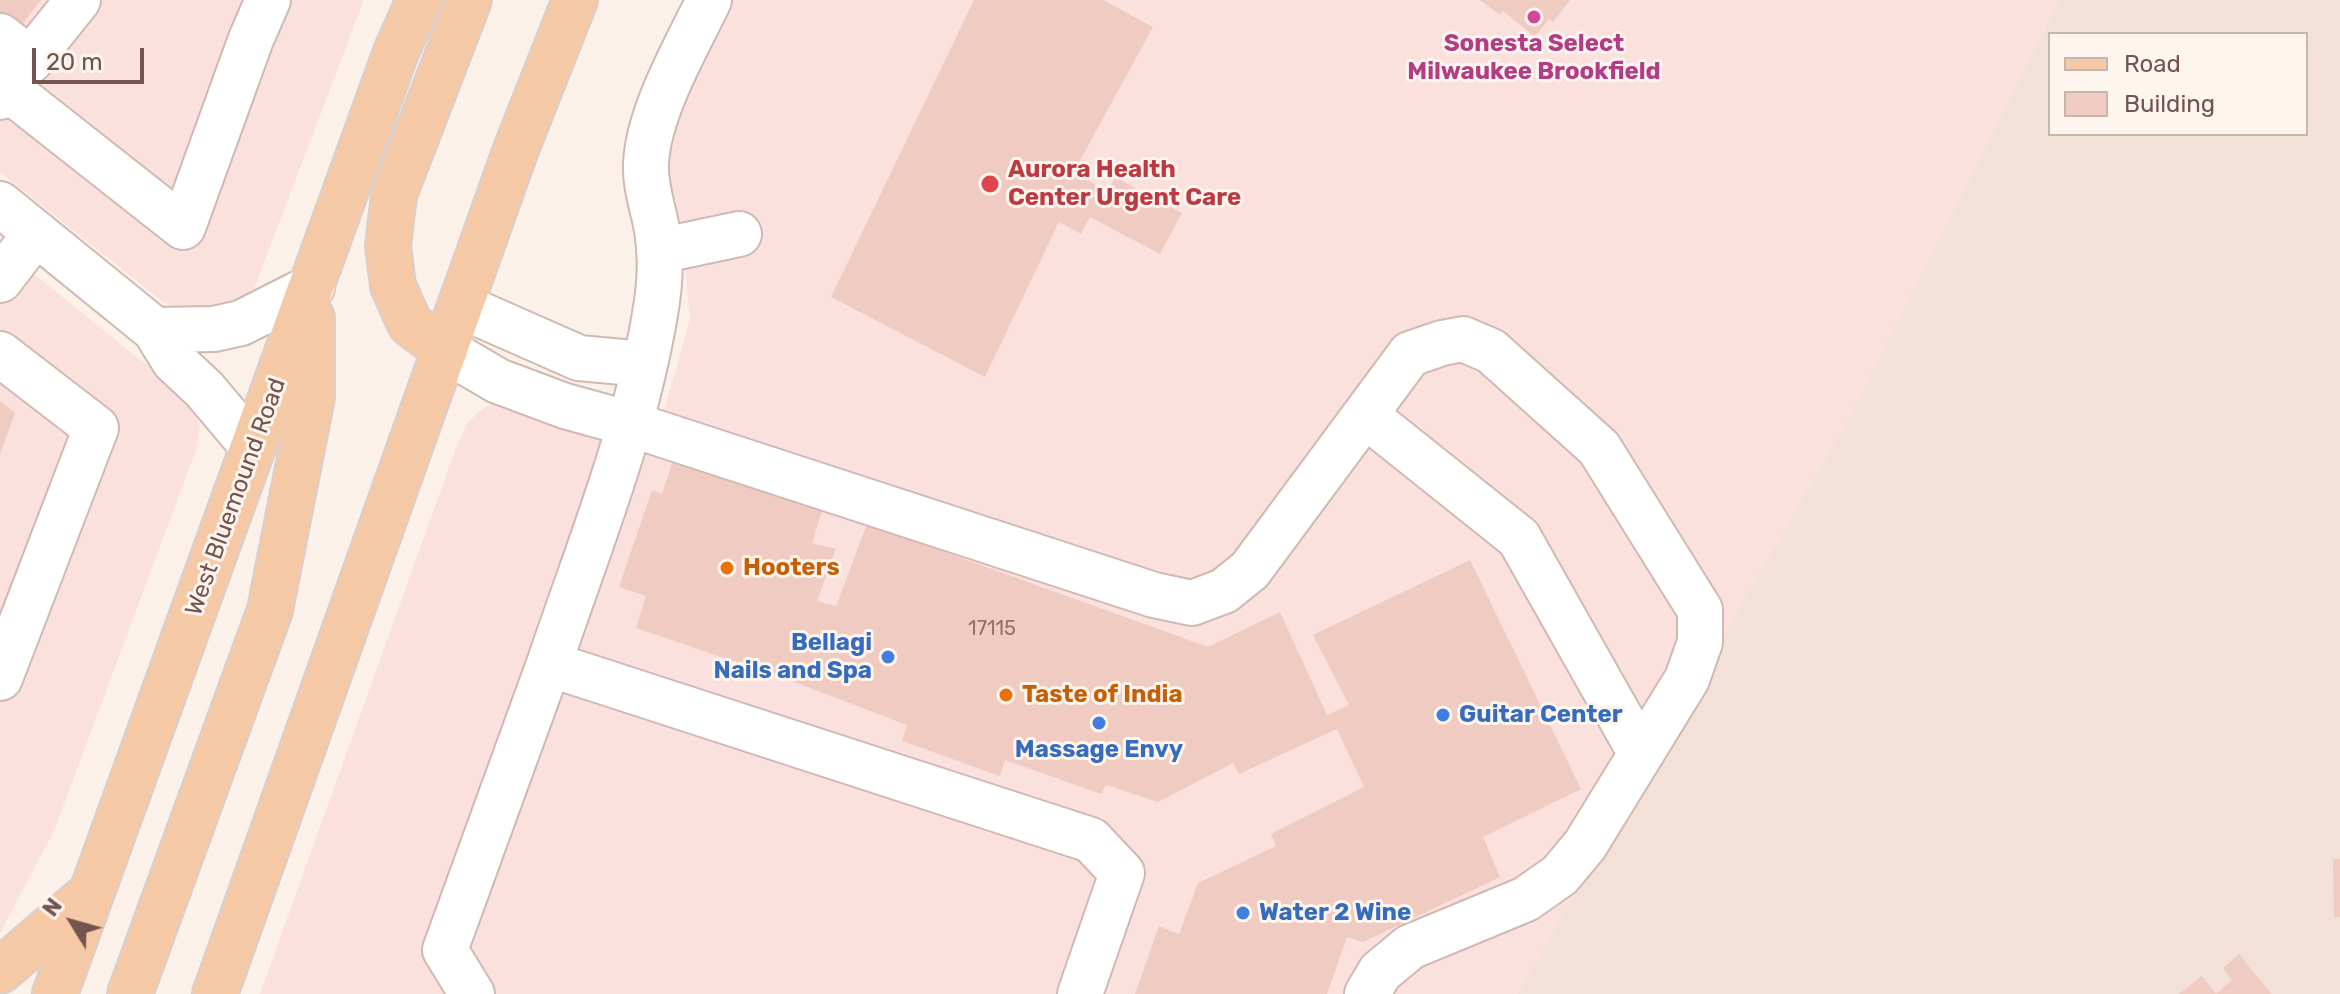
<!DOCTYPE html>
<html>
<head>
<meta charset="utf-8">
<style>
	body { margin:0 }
	#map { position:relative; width:2340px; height:994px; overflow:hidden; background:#fbf1e9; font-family:Rubik,sans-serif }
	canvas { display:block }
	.legend { position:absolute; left:2048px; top:32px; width:260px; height:104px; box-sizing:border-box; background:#fef5ef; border:2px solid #c7b5af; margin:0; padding:10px 14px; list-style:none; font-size:24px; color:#74544e }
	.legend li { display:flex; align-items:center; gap:16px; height:40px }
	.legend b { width:40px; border:2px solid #c7b5af }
	.north { position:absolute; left:32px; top:882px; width:80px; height:80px; -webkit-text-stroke:6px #fef5ef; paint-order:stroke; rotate:307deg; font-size:22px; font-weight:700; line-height:32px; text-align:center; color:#74544e }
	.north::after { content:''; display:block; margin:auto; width:28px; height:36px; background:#74544e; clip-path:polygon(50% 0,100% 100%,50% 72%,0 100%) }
	.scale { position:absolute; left:32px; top:48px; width:112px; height:36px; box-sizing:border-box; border:4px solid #74544e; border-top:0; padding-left:10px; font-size:24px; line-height:28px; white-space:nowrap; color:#74544e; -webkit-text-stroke:6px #fef5ef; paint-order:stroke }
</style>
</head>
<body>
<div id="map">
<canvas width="2340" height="994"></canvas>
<ul class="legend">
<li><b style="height:10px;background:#f5c8a6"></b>Road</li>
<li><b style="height:22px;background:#efcbc2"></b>Building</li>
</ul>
<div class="north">N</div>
<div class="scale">20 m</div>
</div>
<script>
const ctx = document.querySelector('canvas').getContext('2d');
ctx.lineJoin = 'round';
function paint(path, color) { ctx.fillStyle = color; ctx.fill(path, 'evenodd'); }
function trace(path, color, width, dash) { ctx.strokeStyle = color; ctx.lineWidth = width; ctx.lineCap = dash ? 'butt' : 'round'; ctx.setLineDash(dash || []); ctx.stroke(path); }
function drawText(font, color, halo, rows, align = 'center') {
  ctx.font = font + ' Rubik,sans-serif'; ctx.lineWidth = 6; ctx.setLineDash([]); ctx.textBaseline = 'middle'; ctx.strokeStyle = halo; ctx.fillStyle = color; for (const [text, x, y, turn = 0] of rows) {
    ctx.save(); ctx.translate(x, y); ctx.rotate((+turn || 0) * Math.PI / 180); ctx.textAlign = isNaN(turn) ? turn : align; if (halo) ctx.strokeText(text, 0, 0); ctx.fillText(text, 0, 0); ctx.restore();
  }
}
paint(new Path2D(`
	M 2059,0 L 2340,0 L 2340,994 L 1517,994 L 1848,419 ZM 2050,34 L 2306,34 L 2306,134 L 2050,134 Z`), '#f3e1d8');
paint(new Path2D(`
	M 0,0 L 364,0 L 254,289 L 244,300 L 226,309 L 179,309 L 163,302 L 0,172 Z
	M 726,0 L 2059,0 L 1848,419 L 1517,994 L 260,994 L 457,445 L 468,422 L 482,409 L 503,398 L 654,447 L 690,319 L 686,276 L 662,189 L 669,121 Z
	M 0,247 L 182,393 L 194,406 L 200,426 L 196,450 L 54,831 L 0,933 Z`), '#fbe1dd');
paint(new Path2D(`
	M 0,0 L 41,0 L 15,33 L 0,22 Z
	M 974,0 L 1103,0 L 1153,27 L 1073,173 L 1108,191 L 1115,177 L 1182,213 L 1160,254 L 1090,217 L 1081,234 L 1059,222 L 985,377 L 831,297 Z
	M 1480,0 L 1570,0 L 1553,22 L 1549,19 L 1535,37 L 1503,11 L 1500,15 Z
	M 0,401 L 15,413 L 0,454 Z
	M 675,454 L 823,508 L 812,543 L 836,549 L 817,601 L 836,606 L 867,524 L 1208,647 L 1280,612 L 1327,715 L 1349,705 L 1313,635 L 1470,560 L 1581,789 L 1483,837 L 1500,877 L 1363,942 L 1347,937 L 1327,994 L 1135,994 L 1159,926 L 1179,934 L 1198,883 L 1276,846 L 1271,834 L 1364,787 L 1337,729 L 1239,774 L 1233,763 L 1158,802 L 1106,785 L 1101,794 L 1005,760 L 1000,776 L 902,741 L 907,725 L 789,680 L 636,628 L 646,596 L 619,587 L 652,490 L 662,494 Z
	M 2333,859 L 2340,859 L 2340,917 L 2334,917 Z
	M 2239,954 L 2271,994 L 2179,994 L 2202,976 L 2216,994 L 2232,980 L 2223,968 Z`), '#efcbc2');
const minor = new Path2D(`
	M 0,36 L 31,60
	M 8,89 L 183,227 L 251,39 L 268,0
	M 0,97 L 78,0
	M 0,204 L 155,330 L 174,361 L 204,389 L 253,447
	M 659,251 L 739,234
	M 0,280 L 36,233
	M 461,306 L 579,358 L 644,364
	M 155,330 L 214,329 L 241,323 L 312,287
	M 445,350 L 498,381 L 565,406 L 630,424 L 1154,595 L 1192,603 L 1224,591 L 1250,570 L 1410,354 L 1442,343 L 1463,339 L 1491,351 L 1599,448 L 1700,610 L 1700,642 L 1687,679 L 1585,845 L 1560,875 L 1526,899 L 1410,947 L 1380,972 L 1367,994
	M 0,354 L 96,428 L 0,678
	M 1365,415 L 1519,538 L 1641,754
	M 549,664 C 588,549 635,434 655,314 C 660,286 662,259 657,230 C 653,207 645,187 646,164 C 648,112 687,46 709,0
	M 472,994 L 445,950 L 549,664 L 1091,840 L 1122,873 L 1080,994`);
const major = new Path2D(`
	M 445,350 L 410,324 L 393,286 L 388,246 L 394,195 L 469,0
	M 0,971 L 91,893
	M 55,994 L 396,52 L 419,0
	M 130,994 L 270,610 L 312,397 L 312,318
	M 215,994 L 515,152 L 575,0`);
trace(minor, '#cfb9b2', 48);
trace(major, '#d8cfcd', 48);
trace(minor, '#fff', 44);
trace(major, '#f5c8a6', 44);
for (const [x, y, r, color] of [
	[1534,17,8,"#d1479c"],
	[990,184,10,"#e0444e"],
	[727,568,8,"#e8710a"],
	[888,657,8,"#3f7fe0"],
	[1006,695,8,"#e8710a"],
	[1443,715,8,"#3f7fe0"],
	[1099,723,8,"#3f7fe0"],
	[1243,913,8,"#3f7fe0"]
]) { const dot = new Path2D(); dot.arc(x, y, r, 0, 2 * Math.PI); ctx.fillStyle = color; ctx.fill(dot); trace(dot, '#fef5ef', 3); }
drawText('20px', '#93726b', null, [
	["17115",992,629]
]);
drawText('bold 24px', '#b23c85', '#fef5ef', [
	["Sonesta Select",1534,44],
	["Milwaukee Brookfield",1534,72]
]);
drawText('bold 24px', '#be3a42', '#fef5ef', [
	["Aurora Health",1008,170],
	["Center Urgent Care",1008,198]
], 'left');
drawText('24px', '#74544e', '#fef5ef', [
	["West Bluemound Road",236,497,-70]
]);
drawText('bold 24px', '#c56008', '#fef5ef', [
	["Hooters",743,568],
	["Taste of India",1022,695]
], 'left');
drawText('bold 24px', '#366cbe', '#fef5ef', [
	["Bellagi",872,643,"right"],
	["Nails and Spa",872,671,"right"],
	["Guitar Center",1459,715],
	["Massage Envy",1099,750,"center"],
	["Water 2 Wine",1259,913]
], 'left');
</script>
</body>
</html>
